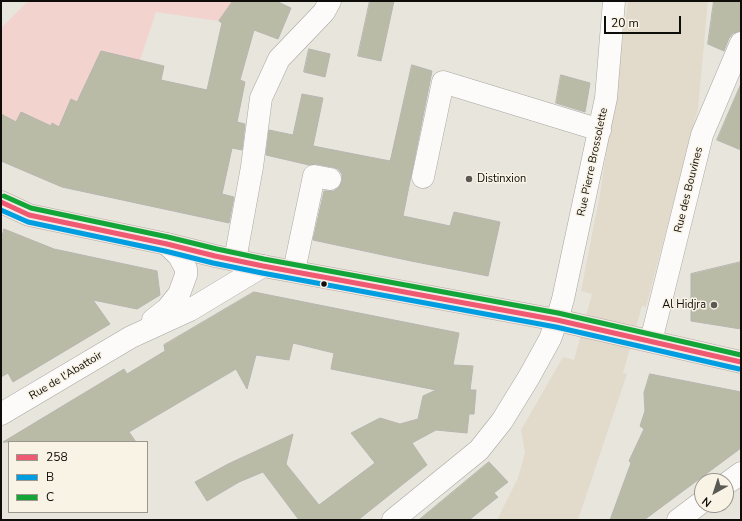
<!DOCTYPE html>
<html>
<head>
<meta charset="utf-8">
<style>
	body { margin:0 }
	#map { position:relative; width:742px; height:521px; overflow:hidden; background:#e8e5dd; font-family:"Nunito Sans",sans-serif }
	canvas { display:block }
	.frame { position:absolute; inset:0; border:2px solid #0f0d09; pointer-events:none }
	.legend { position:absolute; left:8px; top:441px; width:140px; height:72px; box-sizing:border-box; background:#f9f3e6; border:1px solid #9b978e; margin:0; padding:5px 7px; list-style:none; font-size:12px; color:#0f0d09 }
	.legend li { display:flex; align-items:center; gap:8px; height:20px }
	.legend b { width:20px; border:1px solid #9b978e }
	.north { position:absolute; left:694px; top:473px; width:40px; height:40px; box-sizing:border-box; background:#f9f3e6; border:1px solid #9b978e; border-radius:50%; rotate:219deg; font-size:11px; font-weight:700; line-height:16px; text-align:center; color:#0f0d09 }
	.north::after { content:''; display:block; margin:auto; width:14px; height:18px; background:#5b5953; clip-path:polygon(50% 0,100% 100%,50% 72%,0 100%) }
	.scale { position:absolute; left:604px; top:16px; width:77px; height:18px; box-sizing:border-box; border:2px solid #0f0d09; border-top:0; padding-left:5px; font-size:12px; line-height:14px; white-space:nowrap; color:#0f0d09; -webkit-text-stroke:3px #f9f3e6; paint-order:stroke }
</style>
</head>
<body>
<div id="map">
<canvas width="742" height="521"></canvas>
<div class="frame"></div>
<ul class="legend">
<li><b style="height:5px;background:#f05972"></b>258</li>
<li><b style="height:5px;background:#009ee1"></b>B</li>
<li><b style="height:5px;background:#13a538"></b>C</li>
</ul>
<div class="north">N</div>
<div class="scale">20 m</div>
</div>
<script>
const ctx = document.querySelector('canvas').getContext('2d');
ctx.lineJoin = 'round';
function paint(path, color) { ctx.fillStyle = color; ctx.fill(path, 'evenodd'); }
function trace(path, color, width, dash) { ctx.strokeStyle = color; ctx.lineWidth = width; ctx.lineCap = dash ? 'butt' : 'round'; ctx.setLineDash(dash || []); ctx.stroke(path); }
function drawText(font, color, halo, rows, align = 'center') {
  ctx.font = font + ' "Nunito Sans",sans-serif'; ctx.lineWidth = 3; ctx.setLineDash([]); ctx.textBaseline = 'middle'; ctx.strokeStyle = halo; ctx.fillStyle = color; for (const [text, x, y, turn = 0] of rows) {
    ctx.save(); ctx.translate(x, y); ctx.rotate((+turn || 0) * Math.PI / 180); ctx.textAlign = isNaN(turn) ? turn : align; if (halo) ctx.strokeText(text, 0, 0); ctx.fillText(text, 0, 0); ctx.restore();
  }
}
paint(new Path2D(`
	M 628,1 L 708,1 L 698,109 L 646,307 L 642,306 L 623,373 L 627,374 L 578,520 L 497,520 L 518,478 L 525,453 L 521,430 L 563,357 L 574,360 L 592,294 L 581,291 L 600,194 L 615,95 Z`), '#e2dbcc');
paint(new Path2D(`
	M 28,1 L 253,1 L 219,21 L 156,12 L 140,60 L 114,187 L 1,142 L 1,28 Z`), '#f2d3ce');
const building = new Path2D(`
	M 233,1 L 276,1 L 291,8 L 278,39 L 254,30 L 240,80 L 245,82 L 237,122 L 245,124 L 242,150 L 232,148 L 222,194 L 234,197 L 229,223 L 62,187 L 1,161 L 1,114 L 16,122 L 21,112 L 51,126 L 52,123 L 59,127 L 71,99 L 77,102 L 101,51 L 164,66 L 161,80 L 207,90 L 222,23 L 219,21 Z
	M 370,1 L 394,1 L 381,61 L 358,56 Z
	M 714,1 L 741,1 L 741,31 L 733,33 L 729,38 L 724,51 L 708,44 Z
	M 309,49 L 330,54 L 325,77 L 304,72 Z
	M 412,65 L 432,71 L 403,216 L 450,226 L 454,212 L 500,222 L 488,276 L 411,261 L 313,240 L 324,191 L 334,191 L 339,187 L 342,181 L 342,174 L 338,169 L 332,167 L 316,164 L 309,165 L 266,155 L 269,130 L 293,135 L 302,94 L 323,98 L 313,146 L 390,161 Z
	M 561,75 L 590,83 L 585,112 L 556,103 Z
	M 741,84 L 741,150 L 717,140 Z
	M 4,229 L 54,249 L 157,271 L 160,295 L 137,309 L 93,300 L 110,324 L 13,382 L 8,373 L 1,377 L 1,243 Z
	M 741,262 L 741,329 L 691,321 L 691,274 Z
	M 254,292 L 459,333 L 453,365 L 473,366 L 470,390 L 476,390 L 474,414 L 469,414 L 467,433 L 436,430 L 412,443 L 427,465 L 358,520 L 299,520 L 263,472 L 239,482 L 207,501 L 195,482 L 228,464 L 293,434 L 286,464 L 319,505 L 375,463 L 351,433 L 380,418 L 400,424 L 418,419 L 423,396 L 436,390 L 331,369 L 334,353 L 293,343 L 289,360 L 256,355 L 247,389 L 236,369 L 129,432 L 136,442 L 3,442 L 124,369 L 127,374 L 165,351 L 164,345 Z
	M 650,374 L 741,392 L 741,448 L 644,520 L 610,520 L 631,463 L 629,461 L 644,429 L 640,426 L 645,411 L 644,393 Z
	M 489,462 L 508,482 L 494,493 L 498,497 L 469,520 L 419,520 Z`);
paint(building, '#b9bba7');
trace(building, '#b6b5af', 1);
const minor = new Path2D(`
	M 423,177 L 443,82 L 600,130
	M 235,260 L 252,167 L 261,98 L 279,59 L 324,12 L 330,1
	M 294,271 L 314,176 L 330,179
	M 153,320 L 167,309 L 179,294 L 186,275 L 186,269 L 179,256 L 167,244
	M 651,341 L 702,135 L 741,43
	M 1,414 L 131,337 L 190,310 L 263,266
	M 726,484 L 741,473
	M 393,520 L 479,450 L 502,421 L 529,377 L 550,339 L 557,320 L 563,299 L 606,98 L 614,1
	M 678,520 L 702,502`);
const major = new Path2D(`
	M 1,202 L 29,215 L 167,244 L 215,256 L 263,266 L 557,320 L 741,362`);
trace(minor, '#a8a6a0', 23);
trace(major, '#b4a79c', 23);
trace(minor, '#fcfbfa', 22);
trace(major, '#f1eae5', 22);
trace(new Path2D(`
	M 1,202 L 29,215 L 167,244 L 215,256 L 263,266 L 557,320 L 741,362`), '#f05972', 5);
trace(new Path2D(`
	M 1,210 L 28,222 L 165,251 L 213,263 L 262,273 L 556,327 L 739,369`), '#009ee1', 5);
trace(new Path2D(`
	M 4,196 L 31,208 L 168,237 L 217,249 L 264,259 L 558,313 L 741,355`), '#13a538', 5);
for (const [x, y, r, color] of [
	[469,179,4,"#5b5953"],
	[324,284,3.5,"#0f0d09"],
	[714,305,4,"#5b5953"]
]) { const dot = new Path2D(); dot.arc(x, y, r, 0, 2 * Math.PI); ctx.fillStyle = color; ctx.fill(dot); trace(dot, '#f9f3e6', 1.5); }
drawText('11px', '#0f0d09', '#f9f3e6', [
	["Rue Pierre Brossolette",593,162,-78],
	["Rue des Bouvines",689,190,-76],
	["Rue de l'Abattoir",66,376,-31]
]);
drawText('11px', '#0f0d09', '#f9f3e6', [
	["Distinxion",477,179],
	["Al Hidjra",706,305,"right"]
], 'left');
</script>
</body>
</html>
